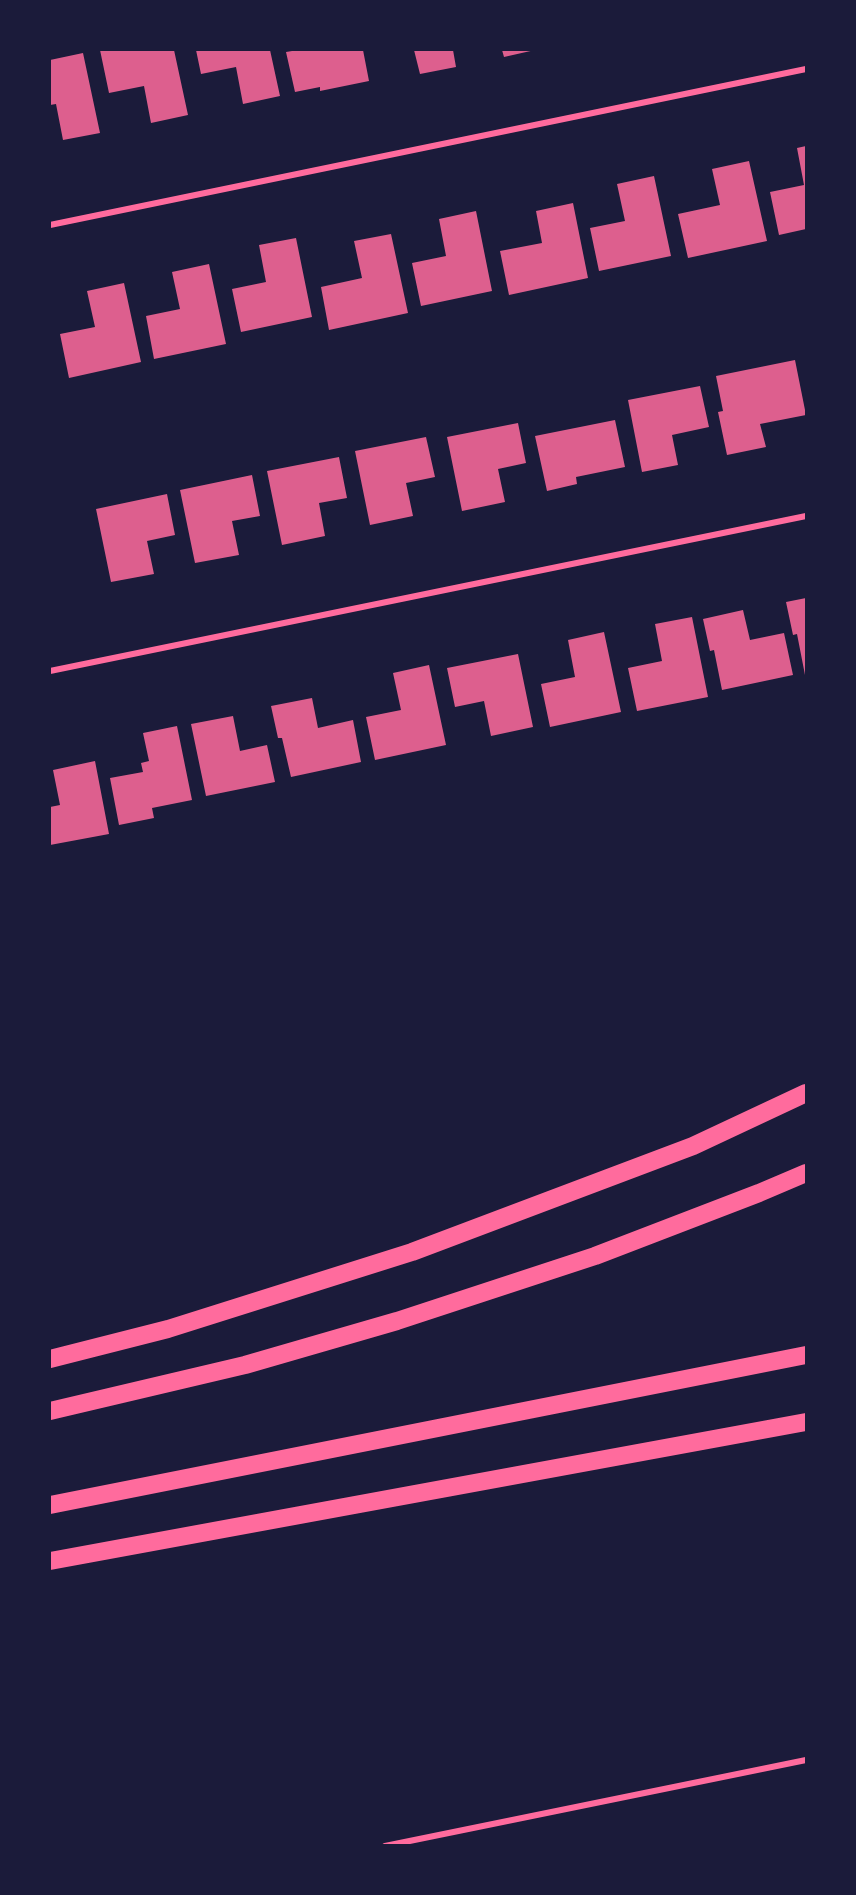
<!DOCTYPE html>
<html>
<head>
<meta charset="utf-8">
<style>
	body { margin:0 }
	#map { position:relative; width:856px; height:1895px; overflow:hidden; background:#1b1b3a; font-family:Manrope,sans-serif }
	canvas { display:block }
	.frame { position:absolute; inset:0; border:51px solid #1b1b3a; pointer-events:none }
</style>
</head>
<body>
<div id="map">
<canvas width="856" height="1895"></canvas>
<div class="frame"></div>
</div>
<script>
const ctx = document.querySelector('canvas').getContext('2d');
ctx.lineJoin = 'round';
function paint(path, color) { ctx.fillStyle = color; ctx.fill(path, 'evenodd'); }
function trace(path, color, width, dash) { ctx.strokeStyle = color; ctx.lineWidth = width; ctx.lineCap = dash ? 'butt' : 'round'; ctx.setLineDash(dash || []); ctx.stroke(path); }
paint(new Path2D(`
	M 100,50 L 174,50 L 188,115 L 151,123 L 144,86 L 109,93 Z
	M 196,50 L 270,50 L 280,96 L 243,104 L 236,67 L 201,74 Z
	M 298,50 L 363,50 L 369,81 L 320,91 L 320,87 L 295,92 L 286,52 Z
	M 414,50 L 453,50 L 456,67 L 420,74 Z
	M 502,50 L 535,50 L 504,57 Z
	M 83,53 L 100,133 L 63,140 L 56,104 L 50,105 L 50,60 Z
	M 806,146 L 806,229 L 779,235 L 770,192 L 804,185 L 797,148 Z
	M 749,161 L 767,241 L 688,258 L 678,214 L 720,205 L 712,169 Z
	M 654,176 L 671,256 L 599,271 L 590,228 L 625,221 L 617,184 Z
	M 573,203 L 588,278 L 509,295 L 500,251 L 542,243 L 536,211 Z
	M 476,211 L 492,291 L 421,306 L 412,263 L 446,256 L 439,219 Z
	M 391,234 L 408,313 L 329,330 L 321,287 L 362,278 L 354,241 Z
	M 296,238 L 312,317 L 241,332 L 232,289 L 266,282 L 259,245 Z
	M 209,264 L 226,344 L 154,359 L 146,316 L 180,309 L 172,272 Z
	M 124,283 L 141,362 L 69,378 L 60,334 L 95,327 L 87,291 Z
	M 795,360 L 806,415 L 760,424 L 766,447 L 727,455 L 718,412 L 723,411 L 716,376 Z
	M 700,386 L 709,427 L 672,435 L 678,465 L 642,472 L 628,400 Z
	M 615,420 L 625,467 L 576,477 L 577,484 L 547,491 L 535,436 Z
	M 518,423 L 526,463 L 498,469 L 505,502 L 462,511 L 447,437 Z
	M 426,437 L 435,477 L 406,483 L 413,516 L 370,525 L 355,451 Z
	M 339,457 L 347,498 L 319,503 L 325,536 L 282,545 L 267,471 Z
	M 252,475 L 260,516 L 232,521 L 239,555 L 195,563 L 180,490 Z
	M 167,494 L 175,535 L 147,541 L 154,574 L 111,582 L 96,509 Z
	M 806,598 L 806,675 L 805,675 L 797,634 L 793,635 L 786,602 Z
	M 743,610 L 750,640 L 784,633 L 793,675 L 722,690 L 714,650 L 710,651 L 703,619 Z
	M 692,617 L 708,697 L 637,711 L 628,668 L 662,661 L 655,624 Z
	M 604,632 L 621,712 L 550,727 L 541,684 L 575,677 L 568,640 Z
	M 518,654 L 533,727 L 491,736 L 484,701 L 455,707 L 447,668 Z
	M 429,665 L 446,745 L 375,760 L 366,717 L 401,710 L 393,673 Z
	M 312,698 L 318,728 L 353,720 L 361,762 L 291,777 L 282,738 L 278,738 L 271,706 Z
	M 233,716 L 240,751 L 267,745 L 275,782 L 206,796 L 191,724 Z
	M 177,726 L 192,800 L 152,808 L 154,818 L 119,825 L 110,778 L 143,772 L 141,763 L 149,761 L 143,733 Z
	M 95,761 L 109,834 L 50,845 L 50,807 L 60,805 L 53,770 Z`), '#dd5f8e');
trace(new Path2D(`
	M 50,225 L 806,69
	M 50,671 L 806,516
	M 385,1846 L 806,1760`), '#ff6b9d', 6);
trace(new Path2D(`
	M 50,1359 L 168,1329 L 412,1252 L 693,1146 L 806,1093
	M 50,1411 L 245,1365 L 397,1321 L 595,1256 L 759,1193 L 806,1173
	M 50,1505 L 806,1355
	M 50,1561 L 806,1422`), '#ff6b9d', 18);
</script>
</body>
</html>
